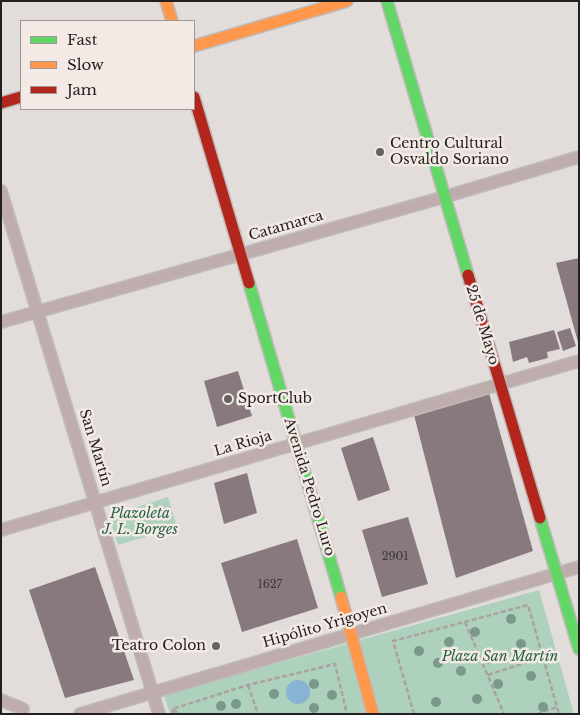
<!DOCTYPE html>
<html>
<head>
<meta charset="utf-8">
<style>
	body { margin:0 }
	#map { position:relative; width:580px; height:715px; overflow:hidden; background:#e2ddda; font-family:"Libre Baskerville",serif }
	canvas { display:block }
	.frame { position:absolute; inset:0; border:2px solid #231f1e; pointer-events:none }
	.legend { position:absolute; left:20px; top:20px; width:175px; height:90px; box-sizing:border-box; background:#f3e9e5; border:1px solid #a09895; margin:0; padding:6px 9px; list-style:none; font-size:15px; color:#231f1e }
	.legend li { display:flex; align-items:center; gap:10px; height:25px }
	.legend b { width:25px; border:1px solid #a09895 }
</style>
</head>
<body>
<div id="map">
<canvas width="580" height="715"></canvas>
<div class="frame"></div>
<ul class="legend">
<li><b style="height:6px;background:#63d668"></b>Fast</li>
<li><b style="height:6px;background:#ff974d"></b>Slow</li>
<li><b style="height:6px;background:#b3261e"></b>Jam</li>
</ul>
</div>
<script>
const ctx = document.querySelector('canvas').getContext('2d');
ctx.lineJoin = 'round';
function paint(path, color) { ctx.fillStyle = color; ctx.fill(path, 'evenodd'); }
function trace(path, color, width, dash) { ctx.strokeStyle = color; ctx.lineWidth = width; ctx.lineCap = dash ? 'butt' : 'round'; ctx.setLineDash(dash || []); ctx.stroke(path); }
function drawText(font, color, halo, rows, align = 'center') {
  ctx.font = font + ' "Libre Baskerville",serif'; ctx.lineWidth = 5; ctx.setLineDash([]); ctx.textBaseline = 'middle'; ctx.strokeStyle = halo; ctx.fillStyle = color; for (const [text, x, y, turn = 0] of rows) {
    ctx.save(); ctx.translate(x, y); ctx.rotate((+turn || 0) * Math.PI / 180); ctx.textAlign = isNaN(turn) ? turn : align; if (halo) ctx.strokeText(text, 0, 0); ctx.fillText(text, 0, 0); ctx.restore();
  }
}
paint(new Path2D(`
	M 168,497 L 177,527 L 118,545 L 109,516 Z
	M 539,590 L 574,714 L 170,714 L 164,695 Z`), '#add1bd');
paint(new Path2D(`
	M286 692a12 12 0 1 1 24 0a12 12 0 1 1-24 0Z`), '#88b3d4');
paint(new Path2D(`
	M 579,258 L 579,342 L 578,342 L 556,263 Z
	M 570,328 L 576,346 L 563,351 L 557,332 Z
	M 554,330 L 560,349 L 547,352 L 548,358 L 529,363 L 527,357 L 513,362 L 509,342 Z
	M 238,371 L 252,416 L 217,427 L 204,381 Z
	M 489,393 L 533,551 L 456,578 L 414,415 Z
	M 373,437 L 390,490 L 358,501 L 341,448 Z
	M 247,473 L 257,513 L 224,524 L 214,483 Z
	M 408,517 L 428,584 L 382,597 L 362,530 Z
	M 297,539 L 318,608 L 242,632 L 221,563 Z
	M 95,567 L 134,680 L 65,698 L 29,590 Z`), '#88797e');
const street = new Path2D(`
	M 1,191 L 159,714
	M 1,322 L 444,197 L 579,157
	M 1,530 L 579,361
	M 1,700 L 23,709
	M 80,714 L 579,567`);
const fast = new Path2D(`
	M 387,1 L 468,275
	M 249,283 L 341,597
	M 540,518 L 579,649`);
const slow = new Path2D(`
	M 166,1 L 172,21
	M 194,46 L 347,1
	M 341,597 L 373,714`);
const jam = new Path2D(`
	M 194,97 L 249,283
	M 1,103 L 21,97
	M 468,275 L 540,518`);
trace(street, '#bfbbb9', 14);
trace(fast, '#bfbbb9', 14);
trace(slow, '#bfbbb9', 14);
trace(jam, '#bfbbb9', 14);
trace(new Path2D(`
	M 465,622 L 504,714
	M 488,675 L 543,657
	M 248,685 L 258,714
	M 173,710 L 181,714
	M 174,714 L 172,709 L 248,685 L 335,664 L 347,714
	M 414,714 L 393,641 L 528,605 L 559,714
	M 537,714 L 557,707`), '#aca1a0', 2.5, [5, 2.5]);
trace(street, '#beadac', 11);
trace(fast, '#63d668', 11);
trace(slow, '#ff974d', 11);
trace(jam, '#b3261e', 11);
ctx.fillStyle = '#7a998a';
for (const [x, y] of [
	[511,619],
	[475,632],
	[449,642],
	[521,644],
	[419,651],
	[487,659],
	[438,663],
	[461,671],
	[531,676],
	[314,684],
	[498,684],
	[274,694],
	[332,695],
	[477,699],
	[436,702],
	[236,704],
	[221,706],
	[543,707],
	[314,708]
]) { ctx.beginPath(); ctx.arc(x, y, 5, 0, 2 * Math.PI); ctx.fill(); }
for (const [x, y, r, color] of [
	[380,152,5,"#666260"],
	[228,399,5,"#666260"],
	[216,646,5,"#666260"]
]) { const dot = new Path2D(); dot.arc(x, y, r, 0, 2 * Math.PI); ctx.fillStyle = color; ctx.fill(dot); trace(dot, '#f3e9e5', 2); }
drawText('11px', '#3c3636', null, [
	["2901",395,557],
	["1627",270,585]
]);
drawText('14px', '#231f1e', '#f3e9e5', [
	["Centro Cultural",390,144],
	["Osvaldo Soriano",390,160],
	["SportClub",238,399],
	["Teatro Colon",206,646,"right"]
], 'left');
drawText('14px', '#231f1e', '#f3e9e5', [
	["Catamarca",286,226,-16],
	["25 de Mayo",482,325,73],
	["La Rioja",243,444,-16],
	["San Martín",95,448,73],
	["Avenida Pedro Luro",309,487,73],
	["Hipólito Yrigoyen",325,626,-16]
]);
drawText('italic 14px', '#256248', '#f3e9e5', [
	["Plazoleta",140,514],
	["J. L. Borges",140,530],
	["Plaza San Martín",500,657]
]);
</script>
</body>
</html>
